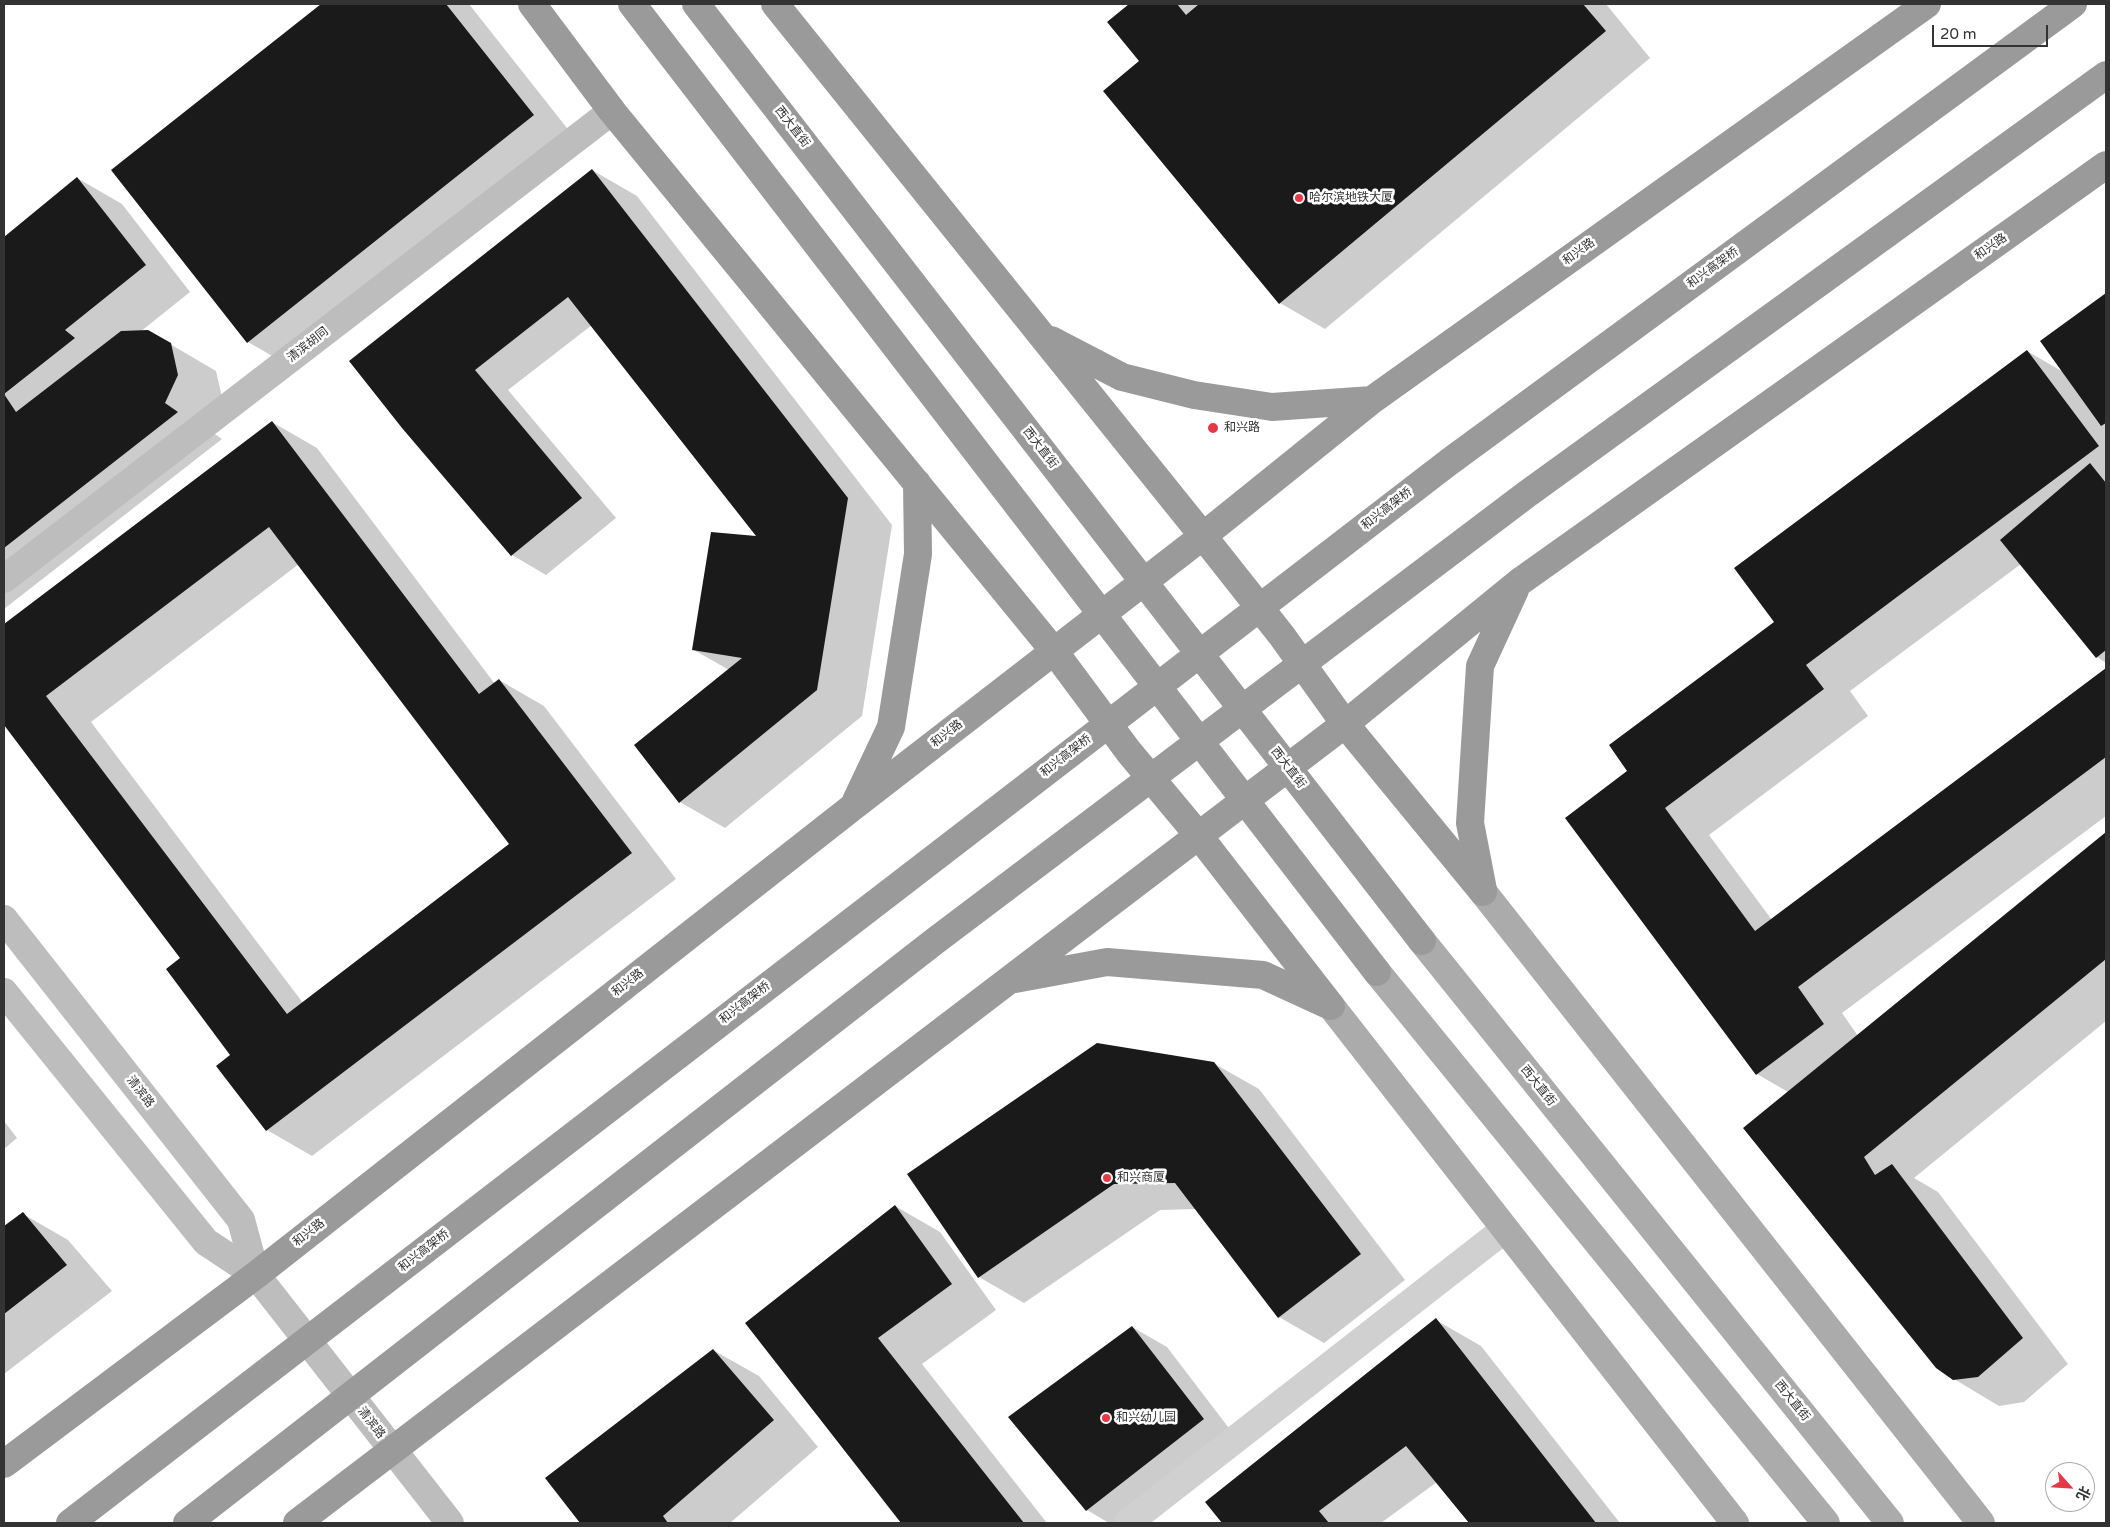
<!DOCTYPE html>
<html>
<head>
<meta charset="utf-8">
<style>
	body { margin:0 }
	#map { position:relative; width:2110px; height:1527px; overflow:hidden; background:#fff; font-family:"Varela Round","Noto Sans SC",sans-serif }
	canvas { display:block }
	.frame { position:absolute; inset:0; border:5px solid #333; pointer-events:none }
	.north { position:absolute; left:2045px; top:1462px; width:50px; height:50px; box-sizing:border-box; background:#fff; border:1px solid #adadad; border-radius:50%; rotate:116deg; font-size:14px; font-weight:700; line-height:20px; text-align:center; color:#333 }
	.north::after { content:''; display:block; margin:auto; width:18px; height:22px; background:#e63946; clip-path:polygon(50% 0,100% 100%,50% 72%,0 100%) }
	.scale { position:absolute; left:1932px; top:25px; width:116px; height:22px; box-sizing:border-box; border:2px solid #333; border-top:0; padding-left:6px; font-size:15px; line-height:18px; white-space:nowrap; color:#333; -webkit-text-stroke:4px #fff; paint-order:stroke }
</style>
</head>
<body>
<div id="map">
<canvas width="2110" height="1527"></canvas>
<div class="frame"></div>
<div class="north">北</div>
<div class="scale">20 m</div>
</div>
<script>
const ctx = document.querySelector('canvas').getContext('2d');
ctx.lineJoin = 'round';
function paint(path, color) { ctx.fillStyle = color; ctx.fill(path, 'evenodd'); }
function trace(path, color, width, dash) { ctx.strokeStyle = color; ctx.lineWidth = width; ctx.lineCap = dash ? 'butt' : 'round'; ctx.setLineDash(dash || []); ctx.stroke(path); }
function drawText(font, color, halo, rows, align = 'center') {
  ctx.font = font + ' "Varela Round","Noto Sans SC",sans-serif'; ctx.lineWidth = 5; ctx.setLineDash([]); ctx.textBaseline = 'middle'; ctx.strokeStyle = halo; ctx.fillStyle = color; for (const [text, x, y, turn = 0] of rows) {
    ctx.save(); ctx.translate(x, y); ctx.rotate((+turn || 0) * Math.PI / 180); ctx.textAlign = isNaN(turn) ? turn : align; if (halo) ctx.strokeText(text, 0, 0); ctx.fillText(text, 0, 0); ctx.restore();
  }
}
paint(new Path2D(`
	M 323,4 L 469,4 L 578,142 L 293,368 L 248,342 L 112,171 Z
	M 1131,4 L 1195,4 L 1198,6 L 1201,4 L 1606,4 L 1650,58 L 1325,329 L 1280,303 L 1141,61 L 1109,22 Z
	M 592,170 L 637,196 L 892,525 L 862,716 L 725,828 L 680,802 L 729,670 L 694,650 L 759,537 L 592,325 L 508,390 L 616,518 L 546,575 L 512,555 L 403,427 Z
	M 77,178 L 122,204 L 190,292 L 140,332 L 170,344 L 216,371 L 223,402 L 209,430 L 222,439 L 4,609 L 4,239 Z
	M 2106,295 L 2106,663 L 2097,657 L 2021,564 L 1850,691 L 1868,716 L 1709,835 L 1772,920 L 2106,670 L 2106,816 L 1842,1013 L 1858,1036 L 2106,833 L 2106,1021 L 1914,1178 L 1938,1192 L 2068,1364 L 2024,1402 L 1999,1406 L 1954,1379 L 1788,1092 L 1757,1074 L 1629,771 L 1776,622 L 2027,351 L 2065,373 L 2042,341 Z
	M 272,422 L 317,448 L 495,684 L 499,680 L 544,706 L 676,879 L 312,1156 L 267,1130 L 232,1055 L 182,958 L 4,722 L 4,626 ZM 299,564 L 511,845 L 303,1003 L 91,722 Z
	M 1213,1063 L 1259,1089 L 1405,1280 L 1324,1343 L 1279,1317 L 1196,1209 L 1160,1210 L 1024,1303 L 979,1277 Z
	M 4,1121 L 17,1138 L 4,1149 Z
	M 895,1206 L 940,1232 L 996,1310 L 922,1364 L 1047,1523 L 903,1523 L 747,1323 Z
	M 23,1214 L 68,1240 L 112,1291 L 4,1374 L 4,1228 Z
	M 1436,1320 L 1481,1346 L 1620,1523 L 1471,1523 L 1437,1482 L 1381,1523 L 1224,1523 L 1207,1502 Z
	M 1132,1327 L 1167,1347 L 1238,1440 L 1131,1523 L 1109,1523 L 1087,1510 Z
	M 713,1350 L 759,1376 L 818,1447 L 730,1523 L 582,1523 L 547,1479 Z`), '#0003');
paint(new Path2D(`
	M 321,4 L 446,4 L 534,115 L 247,343 L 111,170 Z
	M 1129,4 L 1177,4 L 1186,15 L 1199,4 L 1583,4 L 1606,31 L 1279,304 L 1103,91 L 1139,61 L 1107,22 Z
	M 592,169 L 848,498 L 817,690 L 679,803 L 634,745 L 742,658 L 692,650 L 711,532 L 756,536 L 568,297 L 475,370 L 582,498 L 511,556 L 402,428 L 349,361 Z
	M 77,177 L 146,265 L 65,330 L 75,338 L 4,394 L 16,412 L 121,331 L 148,330 L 171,343 L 178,375 L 165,403 L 178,412 L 4,548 L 4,237 Z
	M 2106,293 L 2106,423 L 2101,426 L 2040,341 Z
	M 2027,350 L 2099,446 L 1806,665 L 1824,689 L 1665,808 L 1755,931 L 2106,668 L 2106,757 L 1798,987 L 1824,1024 L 1756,1075 L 1565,818 L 1627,771 L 1609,745 L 1774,622 L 1734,568 Z
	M 272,421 L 479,694 L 499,679 L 632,853 L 266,1131 L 216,1066 L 230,1055 L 166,969 L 180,958 L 4,725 L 4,624 ZM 269,527 L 509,844 L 287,1014 L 46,696 Z
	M 2090,463 L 2106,483 L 2106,650 L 2096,658 L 2000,540 Z
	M 2106,832 L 2106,959 L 1864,1157 L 1875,1175 L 1892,1164 L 2023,1338 L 1978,1377 L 1953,1380 L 1936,1368 L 1743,1128 Z
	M 1097,1043 L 1214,1062 L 1361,1254 L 1278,1318 L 1175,1183 L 1114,1184 L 978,1278 L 907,1174 Z
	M 895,1205 L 952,1284 L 878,1338 L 1024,1523 L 901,1523 L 745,1323 Z
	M 23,1212 L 67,1265 L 4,1314 L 4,1226 Z
	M 1436,1318 L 1596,1523 L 1469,1523 L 1406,1446 L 1319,1511 L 1329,1523 L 1222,1523 L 1205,1502 Z
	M 1132,1326 L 1204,1419 L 1086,1511 L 1008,1417 Z
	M 713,1349 L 774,1420 L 663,1516 L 668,1523 L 580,1523 L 545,1478 Z`), '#1a1a1a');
trace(new Path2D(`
	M 1128,1523 L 1505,1229`), '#d0d0d0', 28);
trace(new Path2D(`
	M 4,579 L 612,111
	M 4,919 L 241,1220 L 256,1275 L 450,1523
	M 4,992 L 206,1242 L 256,1275`), '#bdbdbd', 28);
trace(new Path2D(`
	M 1483,892 L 1981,1523
	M 1422,941 L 1890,1523
	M 1377,972 L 1826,1523
	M 1331,1006 L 1735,1523`), '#ababab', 28);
trace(new Path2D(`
	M 532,4 L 612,111 L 1054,651 L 1129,752 L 1199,836 L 1331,1006
	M 775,4 L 1203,536 L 1282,636 L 1345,724 L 1483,892
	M 1051,340 L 1122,377 L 1194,395 L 1272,407 L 1372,400
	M 856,801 L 891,727 L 918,554 L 917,483
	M 1483,890 L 1470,823 L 1480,666 L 1515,590
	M 1015,979 L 1107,962 L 1263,975 L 1326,1004
	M 4,1464 L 256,1275 L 854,806 L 1203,536 L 1372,400 L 1927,4
	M 297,1523 L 1345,724 L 1518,583 L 2106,165`), '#9a9a9a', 28);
trace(new Path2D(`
	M 632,4 L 1377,972
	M 696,4 L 1422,941
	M 70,1523 L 1449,462 L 2073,4
	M 187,1523 L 935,941 L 1527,494 L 2106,75`), '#9a9a9a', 28);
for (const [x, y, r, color] of [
	[1299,198,5,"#e63946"],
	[1213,428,6,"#e63946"],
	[1107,1178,5,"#e63946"],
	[1106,1418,5,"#e63946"]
]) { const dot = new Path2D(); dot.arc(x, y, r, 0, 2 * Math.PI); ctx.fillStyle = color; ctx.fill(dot); trace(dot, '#fff', 2); }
drawText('12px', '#333', '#fff', [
	["西大直街",792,127,52],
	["和兴路",1991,247,-35],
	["和兴路",1579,252,-36],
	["和兴高架桥",1713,268,-36],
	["清滨胡同",308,345,-38],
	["西大直街",1040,448,52],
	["和兴高架桥",1387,509,-38],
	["和兴路",947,734,-38],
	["和兴高架桥",1066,756,-38],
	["西大直街",1288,768,52],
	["和兴路",628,983,-38],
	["和兴高架桥",745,1003,-38],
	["西大直街",1538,1086,51],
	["清滨路",140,1092,52],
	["和兴路",309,1233,-38],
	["和兴高架桥",424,1251,-38],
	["西大直街",1792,1401,51],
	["清滨路",371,1423,52]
]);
drawText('12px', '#333', '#fff', [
	["哈尔滨地铁大厦",1309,198],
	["和兴路",1224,428],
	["和兴商厦",1117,1178],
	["和兴幼儿园",1116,1418]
], 'left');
</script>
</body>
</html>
